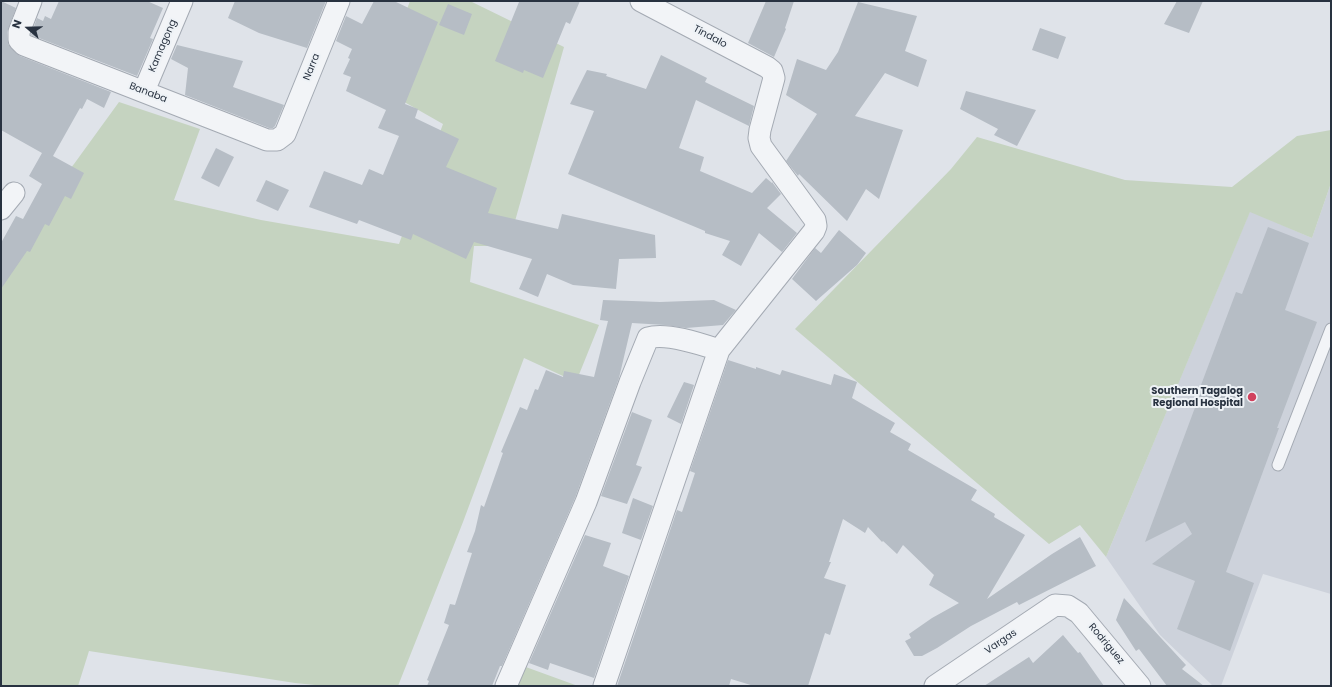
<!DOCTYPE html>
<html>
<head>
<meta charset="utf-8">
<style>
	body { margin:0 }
	#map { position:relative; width:1332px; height:687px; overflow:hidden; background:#dfe3e9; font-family:Poppins,sans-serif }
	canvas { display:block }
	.frame { position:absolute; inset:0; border:2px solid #283240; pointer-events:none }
	.north { position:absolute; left:8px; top:8px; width:40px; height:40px; -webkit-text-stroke:3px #eef2f6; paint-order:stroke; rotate:290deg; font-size:11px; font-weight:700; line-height:16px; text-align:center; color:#283240 }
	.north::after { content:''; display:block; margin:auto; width:14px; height:18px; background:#283240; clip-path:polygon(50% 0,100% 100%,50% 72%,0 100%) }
</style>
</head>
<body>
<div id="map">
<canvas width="1332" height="687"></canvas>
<div class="frame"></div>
<div class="north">N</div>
</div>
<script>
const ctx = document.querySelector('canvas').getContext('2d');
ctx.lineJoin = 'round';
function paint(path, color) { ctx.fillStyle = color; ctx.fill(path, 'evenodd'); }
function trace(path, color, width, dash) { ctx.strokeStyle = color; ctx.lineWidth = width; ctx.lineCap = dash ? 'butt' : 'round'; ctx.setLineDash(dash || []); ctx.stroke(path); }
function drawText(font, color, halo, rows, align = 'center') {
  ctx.font = font + ' Poppins,sans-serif'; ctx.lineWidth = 4; ctx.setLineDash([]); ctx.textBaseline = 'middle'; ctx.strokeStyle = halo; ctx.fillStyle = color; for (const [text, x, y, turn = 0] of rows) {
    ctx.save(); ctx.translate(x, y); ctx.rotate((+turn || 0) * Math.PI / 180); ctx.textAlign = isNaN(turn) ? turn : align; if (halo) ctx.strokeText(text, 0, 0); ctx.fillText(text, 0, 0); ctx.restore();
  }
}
paint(new Path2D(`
	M 1331,183 L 1331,594 L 1263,574 L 1221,686 L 1213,686 L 1160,635 L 1106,557 L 1250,211 L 1312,238 Z`), '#cdd2db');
paint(new Path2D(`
	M 410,1 L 470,1 L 564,47 L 508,246 L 474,246 L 470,282 L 599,325 L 576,382 L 524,358 L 463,522 L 398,686 L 325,686 L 295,683 L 89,651 L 78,686 L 1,686 L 1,281 L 33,215 L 74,164 L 119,102 L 200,129 L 174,200 L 261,220 L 399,244 L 443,124 L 378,87 Z
	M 1331,130 L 1331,183 L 1312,238 L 1250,212 L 1106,557 L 1080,525 L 1049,544 L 795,329 L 951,169 L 977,137 L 1125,180 L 1232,187 L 1297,136 Z
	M 523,666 L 578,686 L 516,686 Z`), '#c5d3c0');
paint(new Path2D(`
	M 1,1 L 16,8 L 7,32 L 8,44 L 16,53 L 20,56 L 111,92 L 104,108 L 87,99 L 82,109 L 80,108 L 53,156 L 84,173 L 71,199 L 65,196 L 49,226 L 45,224 L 30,252 L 27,251 L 1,289 L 1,243 L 16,216 L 23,219 L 42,184 L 29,176 L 42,153 L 1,130 Z
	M 59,1 L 147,1 L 163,8 L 150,38 L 153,39 L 137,76 L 31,35 L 37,18 L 43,21 L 45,16 L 51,19 Z
	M 235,1 L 326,1 L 307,48 L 259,33 L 228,18 Z
	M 374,1 L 394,1 L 438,22 L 405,104 L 418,109 L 415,118 L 459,139 L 446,167 L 497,188 L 488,213 L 558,229 L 562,214 L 655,235 L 656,258 L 619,259 L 616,289 L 573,285 L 547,274 L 538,297 L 519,289 L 532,259 L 474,242 L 466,259 L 413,234 L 411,240 L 359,220 L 357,224 L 309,207 L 324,171 L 362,185 L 369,169 L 383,175 L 399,136 L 378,128 L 386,110 L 346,91 L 351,77 L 343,74 L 350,59 L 348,58 L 352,49 L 336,41 L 346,16 L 362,24 Z
	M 517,1 L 580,1 L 570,24 L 566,22 L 543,78 L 524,70 L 523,73 L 495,61 L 519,2 Z
	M 766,1 L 794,1 L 785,28 L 786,29 L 774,57 L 748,43 Z
	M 1177,1 L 1203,1 L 1189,33 L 1164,24 Z
	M 858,2 L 917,16 L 905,51 L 927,60 L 918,87 L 885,73 L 855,116 L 903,130 L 879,199 L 866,189 L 847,221 L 799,174 L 798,176 L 786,161 L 817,114 L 786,95 L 797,59 L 826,70 L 838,52 Z
	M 448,4 L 472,14 L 464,35 L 439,25 Z
	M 1040,28 L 1066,37 L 1058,59 L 1032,50 Z
	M 177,45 L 243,61 L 233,87 L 284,105 L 275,126 L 273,128 L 269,128 L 185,95 L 188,68 L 171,59 Z
	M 661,55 L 707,78 L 705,82 L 754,106 L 749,126 L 696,100 L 679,148 L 704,157 L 700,171 L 752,193 L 766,178 L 772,183 L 772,182 L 781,194 L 767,208 L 797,233 L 782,252 L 759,233 L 741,266 L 722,255 L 730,241 L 705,233 L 705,231 L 568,174 L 594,111 L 570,104 L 587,70 L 607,74 L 606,76 L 646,89 Z
	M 966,91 L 1036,110 L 1017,146 L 994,135 L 998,129 L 960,109 Z
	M 216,148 L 234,157 L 219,187 L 201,178 Z
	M 266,180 L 289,190 L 278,211 L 256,201 Z
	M 1268,227 L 1309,243 L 1285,310 L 1317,322 L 1277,428 L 1279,428 L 1226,572 L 1254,583 L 1230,651 L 1177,629 L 1195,581 L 1152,564 L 1192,534 L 1185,522 L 1145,542 L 1203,386 L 1201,385 L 1236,292 L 1242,294 Z
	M 839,230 L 866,253 L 857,265 L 816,301 L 792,279 L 815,248 L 821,253 Z
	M 603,300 L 660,302 L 714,300 L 736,310 L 723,325 L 686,328 L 665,325 L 632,323 L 619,378 L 575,498 L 502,666 L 500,666 L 492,686 L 427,686 L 429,681 L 427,680 L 449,625 L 444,623 L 450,604 L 455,605 L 472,553 L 467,552 L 475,531 L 481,505 L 484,507 L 503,453 L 501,452 L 520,407 L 527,410 L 535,389 L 538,390 L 546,370 L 563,377 L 564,371 L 594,377 L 608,321 L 600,320 Z
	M 728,360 L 756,369 L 756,367 L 780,375 L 782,370 L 831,385 L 834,374 L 857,382 L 852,398 L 895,423 L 890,432 L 911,444 L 908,450 L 977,490 L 971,500 L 995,514 L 994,517 L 1025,535 L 987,599 L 1052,554 L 1080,537 L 1096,566 L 1019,605 L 1017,602 L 971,626 L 937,648 L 922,656 L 914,656 L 905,641 L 911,638 L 909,634 L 932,618 L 959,603 L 929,585 L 934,575 L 903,545 L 897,554 L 883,541 L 882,542 L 868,527 L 865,533 L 843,519 L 829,562 L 831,562 L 824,578 L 846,585 L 830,635 L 825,633 L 808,686 L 754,686 L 731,679 L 729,686 L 617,686 L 677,510 L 682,512 L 695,473 L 690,471 Z
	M 684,382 L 694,385 L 681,424 L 667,417 Z
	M 632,412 L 652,420 L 636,465 L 642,467 L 627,504 L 601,496 Z
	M 633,498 L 653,506 L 641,540 L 622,533 Z
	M 585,535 L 611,543 L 603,566 L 629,576 L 594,678 L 550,663 L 548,670 L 529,663 Z
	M 1124,598 L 1186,665 L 1182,669 L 1204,686 L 1167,686 L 1139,649 L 1136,651 L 1116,620 Z
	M 1063,635 L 1078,653 L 1080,652 L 1104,686 L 984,686 L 1029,657 L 1033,663 Z`), '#b6bdc5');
const service = new Path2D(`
	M 1278,465 L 1331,329`);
const minor = new Path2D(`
	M 31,1 L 19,32 L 19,40 L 24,45 L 267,140 L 277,140 L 285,134 L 339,1
	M 144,91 L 182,1
	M 1,209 L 14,193
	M 506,686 L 586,502 L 630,382 L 648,338 C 666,332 701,344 719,350
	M 604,686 L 719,350 L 814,231 L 816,226 L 815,220 L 761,146 L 759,138 L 760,130 L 774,78 L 772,71 L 767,67 L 641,1
	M 935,686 L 1055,605 L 1068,606 L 1079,613 L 1140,686`);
trace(service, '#a4aab3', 13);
trace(minor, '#a4aab3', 23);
trace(service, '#f2f4f7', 11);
trace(minor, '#f2f4f7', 21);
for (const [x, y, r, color] of [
	[1252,397,5,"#d1415d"]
]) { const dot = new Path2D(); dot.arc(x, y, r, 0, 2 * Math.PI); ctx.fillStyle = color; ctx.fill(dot); trace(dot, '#eef2f6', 1.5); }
drawText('10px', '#283240', '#eef2f6', [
	["Tindalo",710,37,28],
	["Kamagong",163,46,-67],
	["Narra",312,67,-68],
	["Banaba",148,93,21],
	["Vargas",1001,642,-34],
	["Rodriguez",1106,644,50]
]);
drawText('bold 10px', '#283240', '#eef2f6', [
	["Southern Tagalog",1243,391],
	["Regional Hospital",1243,403]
], 'right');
</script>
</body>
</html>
